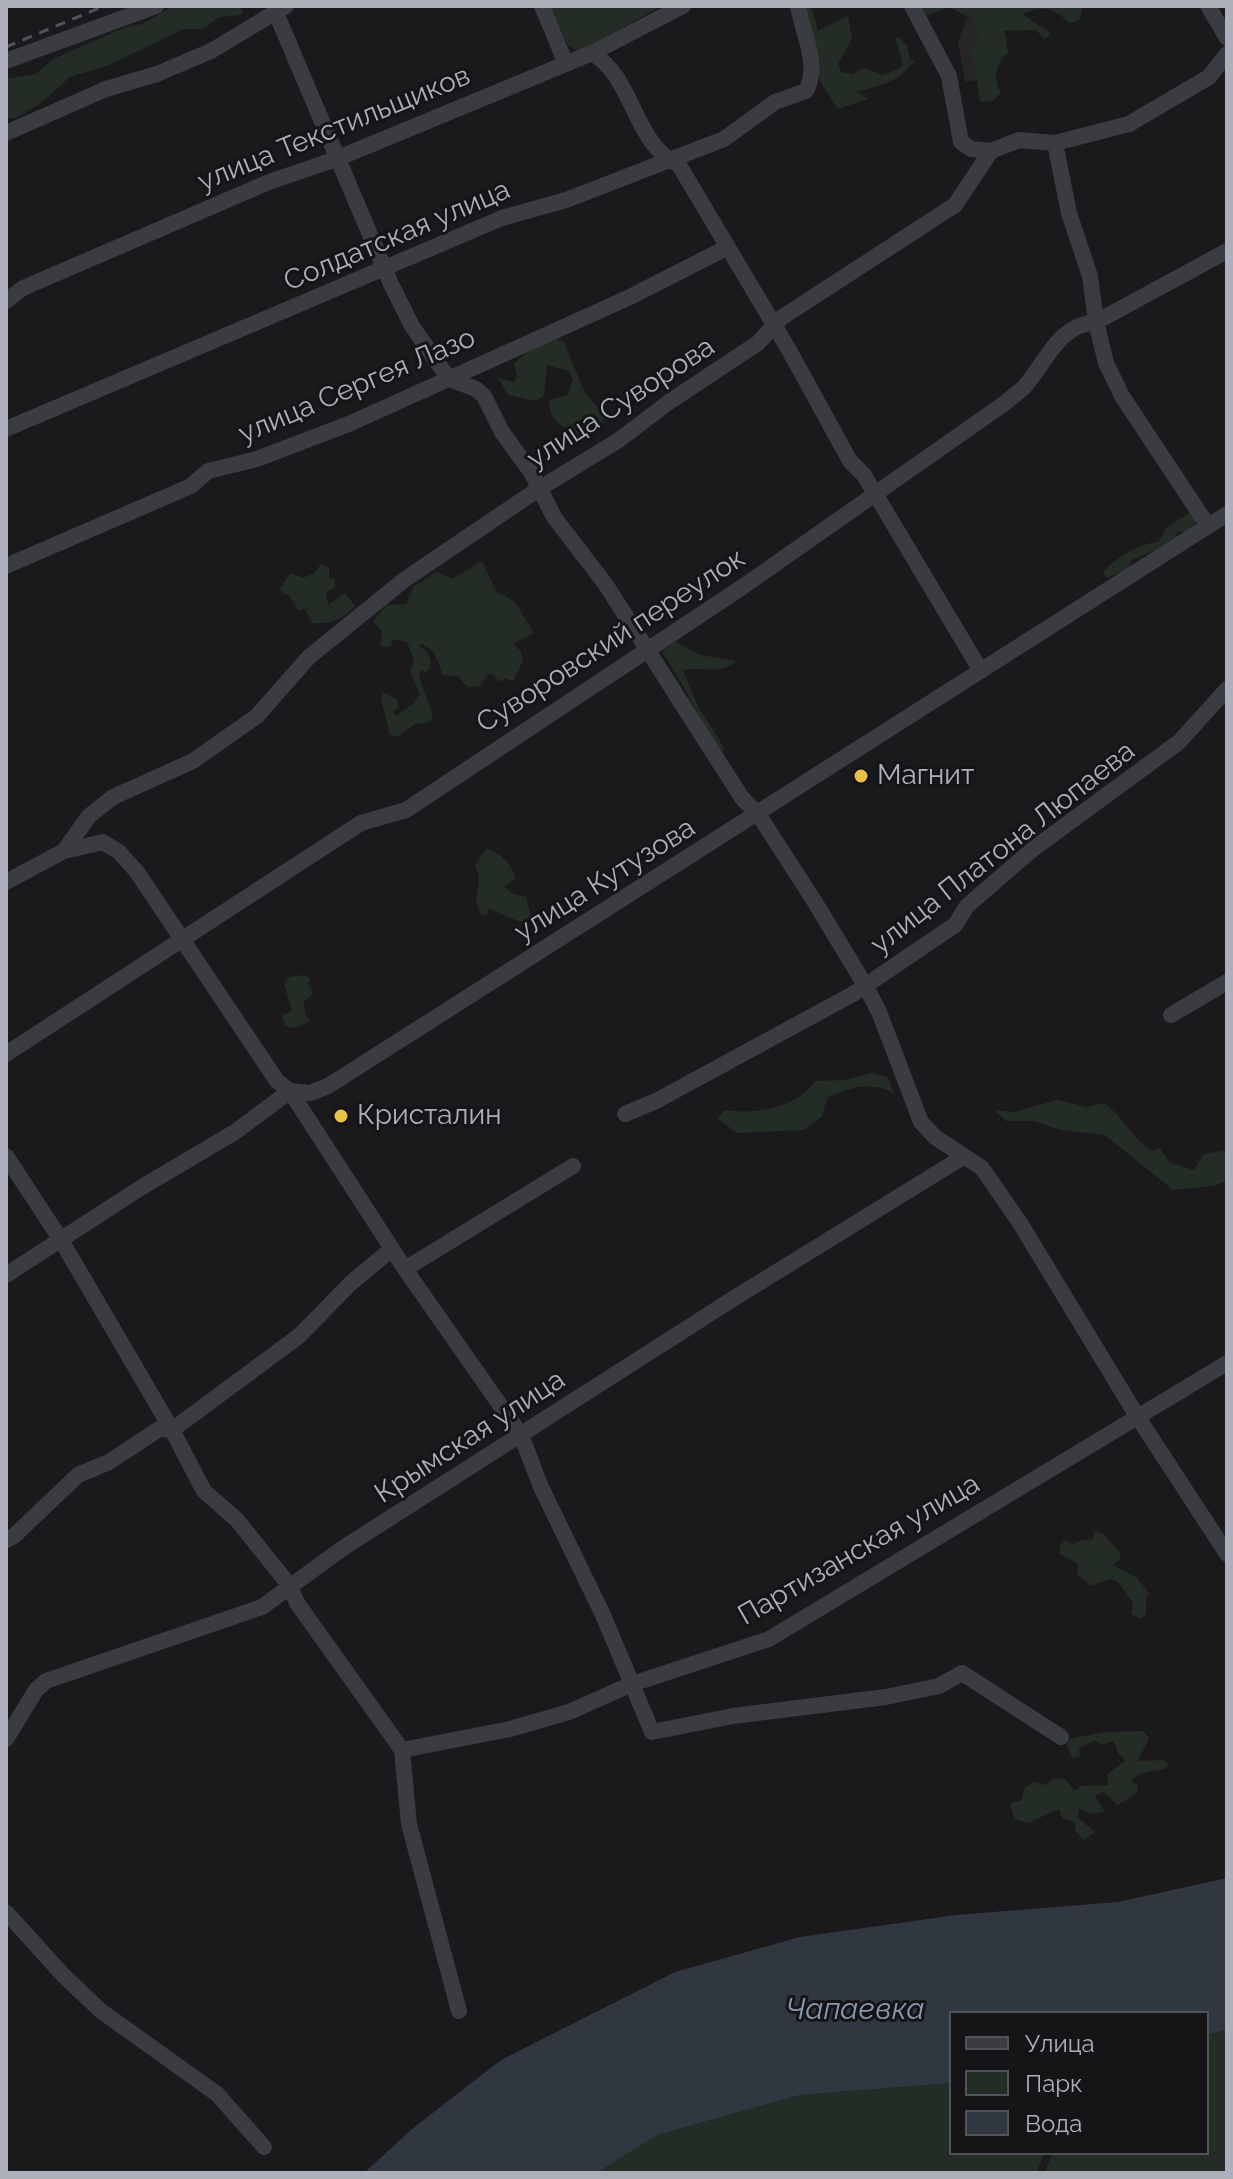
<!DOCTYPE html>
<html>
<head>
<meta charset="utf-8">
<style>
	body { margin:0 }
	#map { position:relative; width:1233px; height:2179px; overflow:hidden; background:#1a1a1c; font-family:Raleway,sans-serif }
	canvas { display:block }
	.frame { position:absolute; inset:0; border:8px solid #adb0bb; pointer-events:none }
	.legend { position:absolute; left:949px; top:2011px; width:260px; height:144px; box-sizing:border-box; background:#151517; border:2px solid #525359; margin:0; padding:10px 14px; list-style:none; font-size:24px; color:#adb0bb }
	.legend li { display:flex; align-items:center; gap:16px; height:40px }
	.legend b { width:40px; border:2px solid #525359 }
</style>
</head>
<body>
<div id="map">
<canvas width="1233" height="2179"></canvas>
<div class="frame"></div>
<ul class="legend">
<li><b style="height:10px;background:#3b3c41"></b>Улица</li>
<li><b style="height:22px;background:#242c26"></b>Парк</li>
<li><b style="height:22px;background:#313740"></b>Вода</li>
</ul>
</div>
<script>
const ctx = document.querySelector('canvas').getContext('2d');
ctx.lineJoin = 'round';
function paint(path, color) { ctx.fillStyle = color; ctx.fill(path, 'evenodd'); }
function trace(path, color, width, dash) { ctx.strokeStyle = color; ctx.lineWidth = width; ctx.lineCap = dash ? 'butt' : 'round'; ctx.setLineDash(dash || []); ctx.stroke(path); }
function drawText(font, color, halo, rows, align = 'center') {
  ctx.font = font + ' Raleway,sans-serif'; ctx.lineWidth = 6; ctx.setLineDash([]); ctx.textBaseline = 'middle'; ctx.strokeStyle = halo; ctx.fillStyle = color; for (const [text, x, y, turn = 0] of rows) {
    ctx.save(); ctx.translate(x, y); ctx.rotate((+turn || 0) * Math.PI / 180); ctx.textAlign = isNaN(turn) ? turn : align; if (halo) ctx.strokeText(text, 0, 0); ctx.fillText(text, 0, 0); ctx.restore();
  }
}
paint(new Path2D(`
	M 967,18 L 977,22 L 979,41 L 970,47 L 977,65 L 977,80 L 965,82 L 958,42 Z`), '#262629');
paint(new Path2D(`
	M 173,6 L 241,6 L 243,14 L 218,18 L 203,29 L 184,29 L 109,65 L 70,77 L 40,104 L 15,118 L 6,118 L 6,79 L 36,74 L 53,59 L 126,27 L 142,24 Z
	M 549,6 L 661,6 L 580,52 L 568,45 Z
	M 803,6 L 811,6 L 818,31 L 848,16 L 852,39 L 838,64 L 841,72 L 852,74 L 864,68 L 883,75 L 903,66 L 895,38 L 898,37 L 907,45 L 910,60 L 915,60 C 900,82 879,86 856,92 L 868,99 L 838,109 L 820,81 Z
	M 918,6 L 1083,6 L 1080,20 L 1069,23 C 1054,7 1042,5 1022,14 L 1051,33 L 1045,40 L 1036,30 L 1002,31 L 1006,35 L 1008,53 C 995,63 993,80 1001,93 L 991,102 L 980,101 C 976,83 977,65 970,47 L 979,41 L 976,22 L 950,7 L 923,17 Z
	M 556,339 L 564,342 L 583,389 L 606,419 L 575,440 C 566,422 550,428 549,400 L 567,395 L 573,380 L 568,371 L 547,365 L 544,395 L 536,401 L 508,395 L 498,378 L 514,382 L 517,374 L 514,364 L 531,348 Z
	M 1191,512 L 1196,517 L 1195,525 L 1187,532 L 1178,531 L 1175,541 L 1132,560 L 1130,568 L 1106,578 L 1103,572 C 1118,557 1137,544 1158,542 L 1167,527 Z
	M 482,561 L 496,591 L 515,602 L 534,633 L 513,644 L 521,651 L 523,661 L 513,681 L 506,678 L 501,682 L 490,673 L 479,686 L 468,687 L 457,676 L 443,675 L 434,652 L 421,643 L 419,646 C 429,651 431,658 431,668 L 425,673 L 421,669 L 419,676 L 433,715 L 430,722 L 415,724 L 398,737 L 390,734 L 381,699 L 383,692 L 397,700 L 399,708 L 393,712 L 396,716 L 413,704 L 420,694 L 410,672 L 414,660 L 407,642 L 394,639 L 390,647 L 381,646 L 382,632 L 373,621 L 387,605 L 406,604 L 414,586 C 424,582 427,575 437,572 L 452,579 Z
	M 321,564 L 329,568 L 329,577 L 335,579 L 335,587 L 326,593 L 328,605 L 345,593 L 355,606 C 341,621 331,624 312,623 L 305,609 L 298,611 L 290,597 L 279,590 L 290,573 L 303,578 L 314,573 Z
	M 675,641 L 700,655 L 736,661 C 719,676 702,666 683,670 L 698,706 L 724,748 L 722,755 C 700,721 685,685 662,652 Z
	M 486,848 C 500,852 512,864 516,879 L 504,887 L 513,894 L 526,897 L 531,917 L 528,925 L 487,908 L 489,914 L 482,915 C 468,894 486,886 475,866 Z
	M 304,975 L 310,978 L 308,983 L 313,994 L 304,1001 L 305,1014 L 311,1021 L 294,1028 L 285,1026 L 282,1016 L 292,1010 L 284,984 L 289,977 Z
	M 872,1073 L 887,1077 L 894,1093 C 870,1081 849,1087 827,1098 L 822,1117 L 803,1130 L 737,1133 L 717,1118 L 725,1110 C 757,1115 795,1108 816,1081 L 844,1080 Z
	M 1057,1100 L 1087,1107 L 1104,1103 C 1124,1117 1131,1138 1152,1151 L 1160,1148 L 1170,1163 L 1194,1170 L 1204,1154 L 1227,1150 L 1227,1181 L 1213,1186 L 1173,1190 L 1105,1135 L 1061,1130 L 1033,1121 L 1006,1121 L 994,1110 L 1013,1112 Z
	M 1094,1531 L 1102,1533 L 1121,1553 L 1119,1561 L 1112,1565 L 1136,1577 L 1150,1594 L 1146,1597 L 1146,1614 L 1140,1619 L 1131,1614 L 1133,1602 C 1112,1577 1122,1575 1090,1586 L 1078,1575 L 1077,1563 L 1060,1554 L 1059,1547 L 1065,1540 L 1073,1545 L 1079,1541 L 1093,1539 Z
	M 1143,1731 L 1149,1738 L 1138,1761 L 1163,1760 L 1170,1765 C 1158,1775 1146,1766 1131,1781 L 1138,1785 L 1137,1793 L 1118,1805 L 1103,1792 L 1095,1796 L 1105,1812 L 1091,1814 L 1079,1809 L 1078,1818 L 1095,1832 L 1084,1840 L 1075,1831 L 1076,1823 L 1062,1818 L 1059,1809 L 1028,1823 L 1014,1819 L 1010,1803 L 1021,1801 L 1024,1789 L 1033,1782 L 1046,1785 L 1053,1778 L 1065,1779 L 1075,1791 L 1081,1786 L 1108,1785 L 1107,1775 L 1125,1760 L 1118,1753 L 1114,1741 L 1101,1745 L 1096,1740 L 1079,1748 L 1080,1757 L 1072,1758 L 1066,1744 L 1070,1739 L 1104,1732 Z
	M 1227,2029 L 1227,2173 L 1044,2173 L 1053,2153 L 1207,2153 L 1207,2035 Z
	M 951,2083 L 951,2153 L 1045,2153 L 1036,2173 L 597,2173 L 657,2135 L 800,2095 Z`), '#242c26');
paint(new Path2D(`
	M 1227,1878 L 1227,2029 L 1207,2035 L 1207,2013 L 951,2013 L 951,2083 L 800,2095 L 657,2135 L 597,2173 L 364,2173 L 412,2129 L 501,2060 L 675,1972 L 800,1937 L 956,1915 L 1118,1902 Z`), '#313740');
trace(new Path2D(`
	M 542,6 L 566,64
	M 912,6 L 949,76 L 961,142 L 971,149 L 991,151
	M 1208,6 L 1227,38
	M 276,13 L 391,284 L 412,326 L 449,379 L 476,389 L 484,396 L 502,432 L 531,472 L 554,517 L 606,585 L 742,798 L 758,814 L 813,899 L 865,985 L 879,1012 L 921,1122 L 935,1137 L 982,1168 L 1020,1223 L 1137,1416 L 1227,1554
	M 592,53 C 635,79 633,144 679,165 L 789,350 L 850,461 L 864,475 L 981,671
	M 6,61 L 156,6
	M 6,133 L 106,89 L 157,74 L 211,51 L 286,6
	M 1055,143 L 1069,213 L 1090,276 L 1096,322 L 1106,363 L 1122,396 L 1208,526
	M 6,301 L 23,288 L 269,182 L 336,159 L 592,53 L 683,6
	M 6,429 L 502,218 L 566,200 L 724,139 L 775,102 L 806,91 C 820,64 803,35 798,6
	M 6,566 L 191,486 L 208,471 L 257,459 L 351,423 L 630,297 L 726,248
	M 64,851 L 89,816 L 113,797 L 193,761 L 257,716 L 309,657 L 404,580 L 537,490 L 619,440 L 669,402 L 758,343 L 781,318 L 955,205 L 991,151 L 1019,140 L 1055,143 L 1129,124 L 1209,77 L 1227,54
	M 6,882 L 64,851 L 103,842 L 119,852 L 137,872 L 277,1081 L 290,1091 L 405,1269 L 521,1435 L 541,1487 L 603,1615 L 652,1732 L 733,1716 L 886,1697 L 939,1686 L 962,1673 L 1061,1737
	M 1171,1015 L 1227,982
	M 6,1054 L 361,823 L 406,810 L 741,588 L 1005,403 C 1011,397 1020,392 1025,386 C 1047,361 1058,325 1096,322 L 1227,251
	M 625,1114 L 656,1101 L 853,994 L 955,925 L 967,906 L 1033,849 L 1179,742 L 1227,689
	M 6,1156 L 61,1240 L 172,1430 L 204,1491 L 237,1520 L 290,1586 L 297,1603 L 402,1750 L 409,1824 L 459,2011
	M 405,1269 L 573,1166
	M 6,1275 L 142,1187 L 235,1132 L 290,1091 L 310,1093 L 328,1086 L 1227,514
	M 6,1540 L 14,1536 L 78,1475 L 109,1462 L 159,1429 L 172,1430 L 299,1336 L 352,1282 L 392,1249
	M 6,1739 L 36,1690 L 46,1681 L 262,1607 L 343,1548 L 736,1297 L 963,1157
	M 402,1750 L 510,1729 L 569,1712 L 632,1684 L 769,1639 L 1227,1363
	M 6,1912 L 64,1976 L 101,2011 L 217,2094 L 264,2147`), '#3b3c41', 16);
trace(new Path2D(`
	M 6,47 L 104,6`), '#52535a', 3, [10, 8]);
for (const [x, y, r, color] of [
	[861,776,8,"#e7c247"],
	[341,1116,8,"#e7c247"]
]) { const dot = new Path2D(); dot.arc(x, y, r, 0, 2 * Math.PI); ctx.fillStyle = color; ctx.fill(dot); trace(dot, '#151517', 3); }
drawText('28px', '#adb0bb', '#151517', [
	["улица Текстильщиков",334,129,-22],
	["Солдатская улица",397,236,-23],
	["улица Сергея Лазо",357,386,-23],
	["улица Суворова",621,403,-33],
	["Суворовский переулок",611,641,-33],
	["улица Платона Люпаева",1003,848,-38],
	["улица Кутузова",605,880,-32],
	["Крымская улица",470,1437,-33],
	["Партизанская улица",859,1550,-30]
]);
drawText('28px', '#adb0bb', '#151517', [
	["Магнит",877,776],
	["Кристалин",357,1116]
], 'left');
drawText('italic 30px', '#879ab3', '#151517', [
	["Чапаевка",855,2010]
]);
</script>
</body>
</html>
